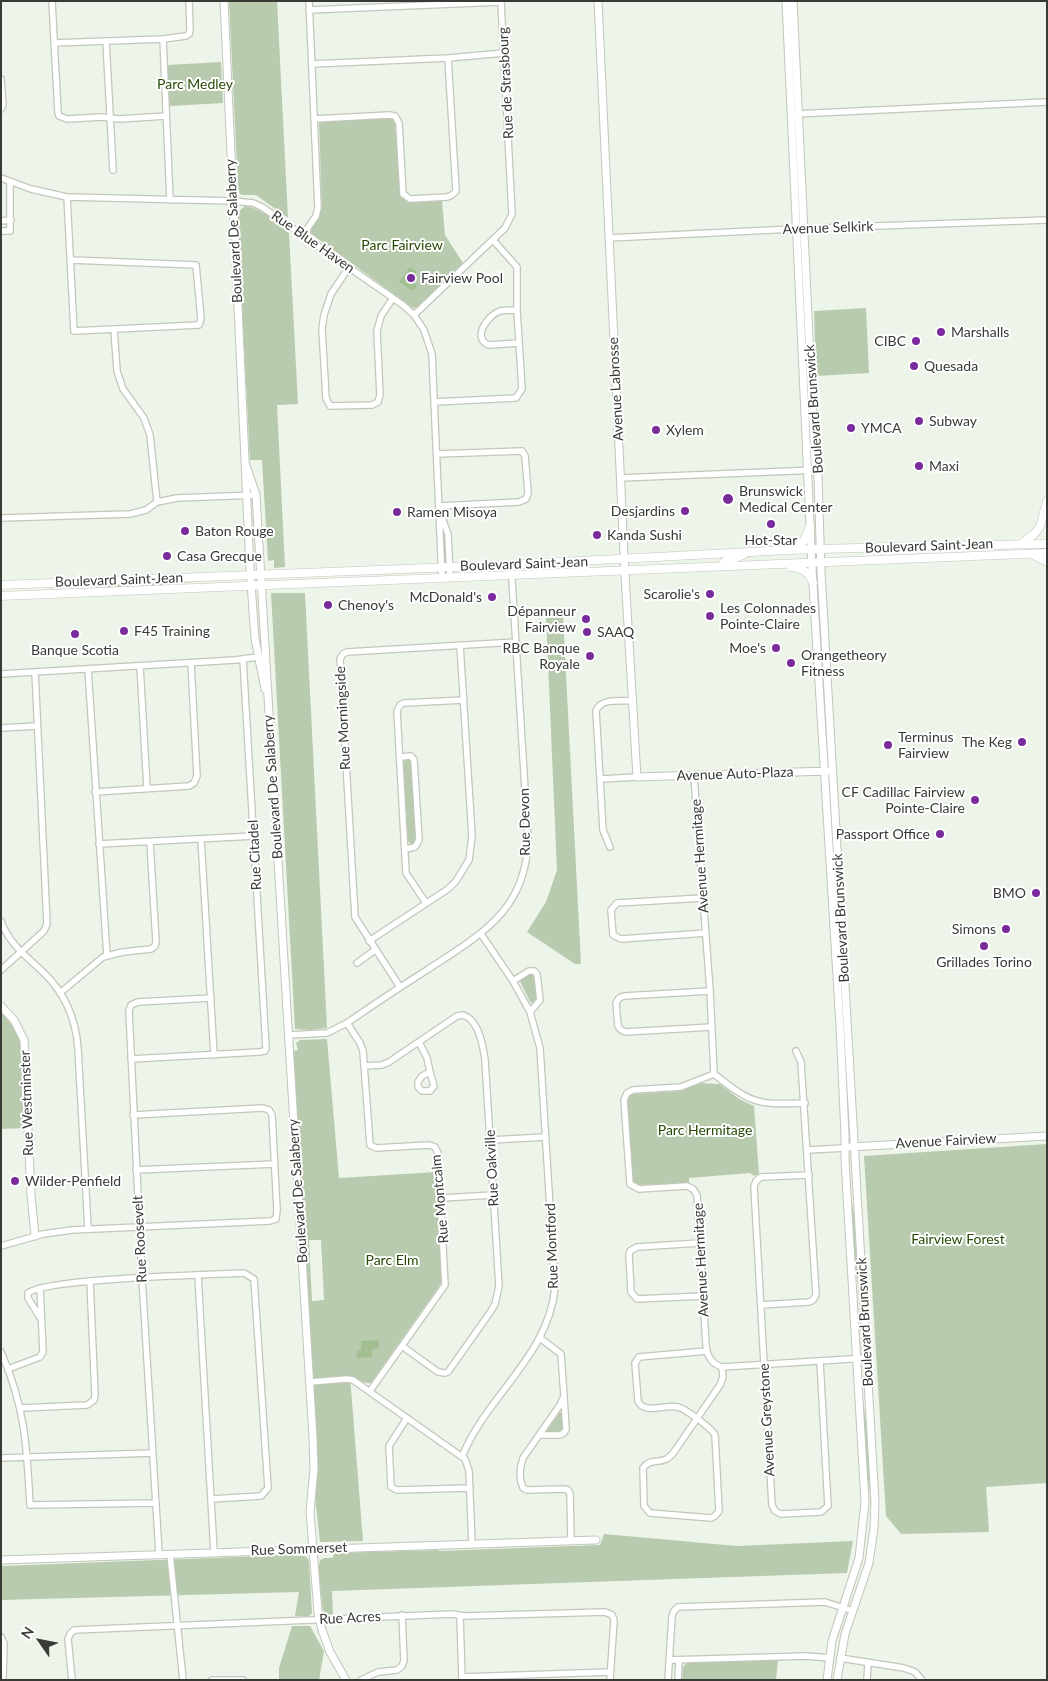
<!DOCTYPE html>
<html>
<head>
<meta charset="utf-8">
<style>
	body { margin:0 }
	#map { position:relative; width:1048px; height:1681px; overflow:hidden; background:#edf4e9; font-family:Lato,sans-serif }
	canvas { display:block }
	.frame { position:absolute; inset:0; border:2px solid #373a35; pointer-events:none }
	.north { position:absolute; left:15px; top:1616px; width:50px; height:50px; -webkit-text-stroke:4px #fff; paint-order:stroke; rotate:303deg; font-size:14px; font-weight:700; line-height:20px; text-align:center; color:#373a35 }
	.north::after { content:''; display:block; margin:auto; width:18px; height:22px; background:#373a35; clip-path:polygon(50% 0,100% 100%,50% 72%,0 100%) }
</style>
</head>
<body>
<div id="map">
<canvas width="1048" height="1681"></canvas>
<div class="frame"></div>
<div class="north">N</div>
</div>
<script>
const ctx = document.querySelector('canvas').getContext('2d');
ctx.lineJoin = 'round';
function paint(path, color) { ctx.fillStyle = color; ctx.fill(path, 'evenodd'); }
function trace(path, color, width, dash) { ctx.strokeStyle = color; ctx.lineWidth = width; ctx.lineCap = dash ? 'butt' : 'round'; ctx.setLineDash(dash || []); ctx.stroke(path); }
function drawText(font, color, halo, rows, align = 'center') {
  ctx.font = font + ' Lato,sans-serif'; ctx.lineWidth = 4; ctx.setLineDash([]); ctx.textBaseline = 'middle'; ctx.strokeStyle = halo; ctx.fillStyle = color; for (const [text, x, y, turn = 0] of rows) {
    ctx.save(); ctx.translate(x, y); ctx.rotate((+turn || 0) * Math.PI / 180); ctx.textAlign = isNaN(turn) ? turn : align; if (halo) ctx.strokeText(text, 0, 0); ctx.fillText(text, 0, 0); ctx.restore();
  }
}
paint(new Path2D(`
	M 229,1 L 277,1 L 288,218 L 256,195 L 243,195 L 240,194 L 238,188 Z
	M 221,62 L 223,103 L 170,106 L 167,65 Z
	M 391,118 L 395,122 L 400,196 C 409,206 429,201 442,201 L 445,235 L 463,263 L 418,307 L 413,308 L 310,233 C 313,224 320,217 322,207 L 319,123 L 322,122 Z
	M 245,206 C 262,208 278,223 289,233 L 298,404 L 277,405 L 285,567 L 274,568 L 274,560 L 268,561 L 262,460 L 250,460 L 237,213 Z
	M 866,308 L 869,373 L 816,376 L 814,311 Z
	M 201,581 L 167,585 L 93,588 L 112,584 Z
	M 271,593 L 305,593 L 327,1028 L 309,1030 L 295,1029 Z
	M 563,616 L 581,964 L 575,964 L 527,932 L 546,902 L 557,870 L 546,617 Z
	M 406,759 L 409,759 L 411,762 L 416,841 L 412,845 L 408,841 L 403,762 Z
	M 530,974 L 534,976 L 535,978 L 537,998 L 536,1002 L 532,1003 L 530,1002 L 520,981 Z
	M 1,1012 C 10,1022 18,1031 22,1044 L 25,1128 L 1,1129 Z
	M 327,1039 L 339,1178 L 436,1172 L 442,1282 L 371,1383 C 363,1385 357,1377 350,1376 L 363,1541 L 320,1542 L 315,1497 L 293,1051 L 298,1050 L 296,1043 L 300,1040 ZM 309,1240 L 321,1240 L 324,1300 L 312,1301 Z
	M 699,1083 L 720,1084 L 739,1099 L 754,1106 L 759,1174 L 754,1176 L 750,1173 L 689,1178 L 689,1183 L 637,1185 L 632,1182 L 627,1101 L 629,1096 L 633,1094 L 680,1091 Z
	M 1047,1144 L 1047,1483 L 986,1487 L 989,1532 L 901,1534 L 886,1516 L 864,1156 Z
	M 849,1186 L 854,1215 L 858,1284 L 854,1260 Z
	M 862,1395 L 866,1421 L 871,1499 L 866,1466 Z
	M 560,1412 L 562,1414 L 562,1430 L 558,1432 L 546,1432 Z
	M 604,1534 L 737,1546 L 853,1541 L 847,1573 L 332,1591 L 333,1616 L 327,1616 L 323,1611 L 318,1569 L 320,1561 L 319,1560 L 323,1559 L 323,1558 L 332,1558 L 335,1553 L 439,1550 L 439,1551 L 600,1545 Z
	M 288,1555 L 305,1556 L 309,1560 L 312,1613 L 309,1616 L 295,1616 L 299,1592 L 1,1600 L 1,1566 Z
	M 292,1626 L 310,1626 L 324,1651 L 319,1680 L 279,1680 L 279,1668 Z
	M 778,1660 L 776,1680 L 682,1680 L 683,1667 L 687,1663 Z`), '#b9cbae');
paint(new Path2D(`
	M 410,267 L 417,272 L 411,281 L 417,286 L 413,291 L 399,282 Z
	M 379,1340 L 379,1348 L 372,1349 L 372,1357 L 357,1358 L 357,1350 L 361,1350 L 361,1341 Z`), '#a2bf91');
const minor = new Path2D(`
	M 52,1 L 58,113 L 59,116 L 67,119 L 102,117 L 119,119 L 166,116
	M 309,10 L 501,2 L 512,214 L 505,228 L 414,315
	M 163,39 L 170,200
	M 106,41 L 113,170
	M 54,43 L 163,39 L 186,36 L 189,34 L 190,30 L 189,1
	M 312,64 L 448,58 L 504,53
	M 1,79 L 3,105 L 1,109
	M 795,114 L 1047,102
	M 314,119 L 389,115 L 395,116 L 399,123 L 403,194 L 410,199 L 447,197 L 452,195 L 456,191 L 448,58
	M 1,178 L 31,189 L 67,197 L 233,201 L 253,203 L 262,207 L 403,305 L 414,315 L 424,330 L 432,354 L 442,578
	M 67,197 L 74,331 L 199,325 L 201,319 L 196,265 L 71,260
	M 1,221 L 11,220
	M 1,231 L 10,231 L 10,181
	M 303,235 L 316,216 L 318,208 L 309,1
	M 609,238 L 792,229 L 1047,220
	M 349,267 L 331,294 L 324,315 L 322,329 L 326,398 L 330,406 L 372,405 L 378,402 L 380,395 L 377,331 L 381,316 L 393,298
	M 517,310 C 511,310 505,310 500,311 C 488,315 471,338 489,345 L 519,343
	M 114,329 L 117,371 L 123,389 L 144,418 L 150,435 L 157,502
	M 434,402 L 516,398 L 522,389 L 517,310 L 517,267 L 493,240
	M 437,454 L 522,451 L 525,456 L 528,493 L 526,499 L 519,502 L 439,506
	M 620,478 L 817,470
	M 441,515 L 448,534 L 450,577
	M 1,518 L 130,514 L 146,510 L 157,502 L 177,498 L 256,495
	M 140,666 L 147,788
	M 88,669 L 107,956
	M 1,674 L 235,660 L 258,657
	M 1,728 L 37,726
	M 400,757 L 411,756 L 414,760 L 419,840 L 415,847 L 405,849
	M 694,776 L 710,991 L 714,1074
	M 601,779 L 637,777
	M 95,792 L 189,786 L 194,783 L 197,776 L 191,663
	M 201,839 L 214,1055
	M 99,844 L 254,836
	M 610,847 L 603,830 L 596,711 C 600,698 621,701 632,701
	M 703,898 L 617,903 L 611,910 L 613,935 L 621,939 L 706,933
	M 426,903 L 406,873 L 397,711 L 400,705 L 404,703 L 464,700
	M 1,921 C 9,944 26,956 43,972 C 65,993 76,1019 78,1049 L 88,1228
	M 369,941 L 448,889 L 456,881 L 469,860 L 472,836 L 460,645
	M 357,963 L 375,950
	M 1,970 L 44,931 L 47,924 L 35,672
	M 513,981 L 529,971 L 534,971 L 537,974 L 540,1000 L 530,1012
	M 400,987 L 355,917 L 340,659 L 343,654 L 347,652 L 516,642
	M 710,991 L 624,996 L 619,998 L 616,1003 L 618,1026 L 620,1029 L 625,1032 L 712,1027
	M 60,993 L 103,957 L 123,952 L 151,949 L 155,946 L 156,942 L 150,842
	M 347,1023 L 360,1043 L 363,1051 L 370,1145 L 376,1148 L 429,1145 L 435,1147 L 438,1153 L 445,1285 L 370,1391
	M 289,1035 L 327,1033 L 347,1023 C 373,1005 400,987 427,970 C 481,934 527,911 528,838 L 511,564
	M 419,1042 L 427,1058 L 430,1072
	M 131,1059 L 259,1052 L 265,1051 L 266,1048 L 243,659
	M 364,1066 L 382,1065 L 389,1062 L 457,1016 L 463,1015 C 479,1020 483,1046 485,1060 L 499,1286 L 495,1304 L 491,1311 L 448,1372 L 445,1373 L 438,1372 L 402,1346
	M 430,1072 L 434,1086 L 430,1091 L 422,1091 L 418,1087 L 418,1082 L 422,1076 Z
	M 714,1074 L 681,1087 L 633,1090 L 627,1093 L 624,1100 L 630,1184 L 639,1189 L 687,1186 L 693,1189 L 697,1195 L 706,1345 C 707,1356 711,1364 722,1367 L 867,1358
	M 714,1074 C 752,1104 757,1105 805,1103
	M 491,1140 L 546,1137
	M 808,1150 L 845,1148
	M 136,1170 L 274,1164
	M 809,1175 L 761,1177 L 756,1181 L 754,1187 L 772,1505 L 775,1511 L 781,1514 L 821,1512 L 828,1506 L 820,1361
	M 441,1198 L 494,1195
	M 700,1243 L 637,1247 L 630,1251 L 629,1255 L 631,1292 L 637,1299 L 703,1296
	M 1,1246 L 43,1234 L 72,1230 L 270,1221 L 276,1219 L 277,1210 L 272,1115 L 269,1110 L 263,1108 L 133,1115
	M 198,1276 L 214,1552
	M 761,1305 L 809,1302 L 813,1300 L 816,1295 L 801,1062 L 796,1051
	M 41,1319 L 28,1298 L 28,1293 C 45,1278 211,1275 244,1273 L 254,1279 L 268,1488 L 261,1496 L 211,1499
	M 540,1338 L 561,1354 L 564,1396 L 560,1405 L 523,1458 C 520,1467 519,1479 523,1488 L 527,1490 L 564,1489 L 568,1490 L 570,1494 L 571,1541
	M 707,1351 L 639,1357 L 635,1363 L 638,1401 C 644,1415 665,1404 678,1407 C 686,1409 711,1428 715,1435 L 719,1511 L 715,1516 L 711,1518 L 650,1513 L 644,1506 L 643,1468 C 652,1455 664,1469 676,1449 L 720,1385 L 723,1377 L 722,1367
	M 1,1352 C 25,1406 27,1448 30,1505 L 156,1503
	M 8,1369 L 40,1357 L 43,1352 L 40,1288
	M 310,1382 L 347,1379 L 353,1380 L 465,1459 L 469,1471 L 472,1544
	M 21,1408 L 87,1405 L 94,1400 L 95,1395 L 90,1281
	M 407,1418 L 389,1446 L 391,1487 L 397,1490 L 470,1488
	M 539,1435 L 560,1435 L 564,1433 L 566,1429 L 564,1397
	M 462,1457 C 486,1396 548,1357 555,1288 L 540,1048 L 530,1012 L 513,981 L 481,934
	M 1,1458 L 153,1453
	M 159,1554 L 142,1278 L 129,1011 L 131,1005 L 138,1002 L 211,998
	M 170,1554 L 183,1680
	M 460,1616 L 462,1680
	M 1,1637 L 4,1643 L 3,1680
	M 840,1658 L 904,1668 L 915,1672 L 922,1680
	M 669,1660 L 806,1656 L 830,1658
	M 462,1677 L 610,1672
	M 72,1680 L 68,1639 L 70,1634 L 74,1630 L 452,1614 L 464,1616 L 605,1612 L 612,1615 L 614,1620 L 610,1680
	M 212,1680 L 243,1680
	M 361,1680 L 378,1672 L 397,1670 L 402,1666 L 404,1661 L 402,1615
	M 668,1680 L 672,1616 L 674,1611 L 678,1607 L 825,1602 L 853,1611
	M 678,1680 L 679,1660
	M 867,1680 L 868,1663`);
const tertiary = new Path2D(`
	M 224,1 L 250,569 L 255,639 L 265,689
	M 598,1 L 625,575 L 637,777 L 829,771
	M 786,1 L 812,568 L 840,1026 L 845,1135 L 845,1160 L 865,1502 L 859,1558 L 832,1641 L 827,1680
	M 793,1 L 815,463 L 818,476 L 821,572 L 875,1502 L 874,1528 L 869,1563 L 845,1634 L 837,1680
	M 245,462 L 256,495 L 269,713 L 313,1438 L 314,1468 L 310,1512 L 318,1612 L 322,1630 L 330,1652 L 346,1680
	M 1,1006 L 14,1020 L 24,1040 L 31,1195 L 35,1236
	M 850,1147 L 1047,1136
	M 1,1560 L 596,1540`);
const secondary = new Path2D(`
	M 1021,544 L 1034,534 L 1040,527 L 1047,501
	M 789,550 L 804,541 L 810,526
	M 1031,554 L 1047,562
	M 722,566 L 724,562 L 743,555
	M 791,567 C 804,569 808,571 813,583
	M 1,585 L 504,565 L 788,550 L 925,546 L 1047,544
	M 1,596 L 1047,553`);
trace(minor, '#c0c7bc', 8);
trace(tertiary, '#c0c7bc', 9);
trace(secondary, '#c0c7bc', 9);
trace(minor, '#fff', 5.5);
trace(tertiary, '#fff', 7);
trace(secondary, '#fff', 8);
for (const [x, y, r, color] of [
	[411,278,5,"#792a9b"],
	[941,332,5,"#792a9b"],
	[916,341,5,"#792a9b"],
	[914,366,5,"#792a9b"],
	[919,421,5,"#792a9b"],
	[851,428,5,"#792a9b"],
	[656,430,5,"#792a9b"],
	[919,466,5,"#792a9b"],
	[728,499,6,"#792a9b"],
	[685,511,5,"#792a9b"],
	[397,512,5,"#792a9b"],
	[771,524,5,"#792a9b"],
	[185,531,5,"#792a9b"],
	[597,535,5,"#792a9b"],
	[167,556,5,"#792a9b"],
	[710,594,5,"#792a9b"],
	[492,597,5,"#792a9b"],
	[328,605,5,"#792a9b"],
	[710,616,5,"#792a9b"],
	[586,619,5,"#792a9b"],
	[124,631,5,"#792a9b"],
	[587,632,5,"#792a9b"],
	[75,634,5,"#792a9b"],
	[776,648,5,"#792a9b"],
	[590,656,5,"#792a9b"],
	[791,663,5,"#792a9b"],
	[1022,742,5,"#792a9b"],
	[888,745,5,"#792a9b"],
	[975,800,5,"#792a9b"],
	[940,834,5,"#792a9b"],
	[1036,893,5,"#792a9b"],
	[1006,929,5,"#792a9b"],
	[984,946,5,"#792a9b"],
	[15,1181,5,"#792a9b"]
]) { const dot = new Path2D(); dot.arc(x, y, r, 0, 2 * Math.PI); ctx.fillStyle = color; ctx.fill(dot); trace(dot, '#fff', 2); }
drawText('14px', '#373a35', '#fff', [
	["Rue de Strasbourg",506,83,-93],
	["Avenue Selkirk",828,228,-2],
	["Boulevard De Salaberry",234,231,-93],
	["Rue Blue Haven",313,242,35],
	["Avenue Labrosse",616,389,-93],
	["Boulevard Brunswick",814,409,-94],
	["Boulevard Saint-Jean",929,546,-2],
	["Boulevard Saint-Jean",524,564,-2],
	["Boulevard Saint-Jean",119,580,-2],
	["Rue Morningside",343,718,-93],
	["Avenue Auto-Plaza",735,774,-2],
	["Boulevard De Salaberry",273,787,-94],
	["Rue Devon",525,822,-91],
	["Rue Citadel",255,855,-93],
	["Avenue Hermitage",700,856,-94],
	["Boulevard Brunswick",841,918,-93],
	["Rue Westminster",27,1103,-92],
	["Avenue Fairview",946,1141,-3],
	["Rue Oakville",492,1168,-93],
	["Boulevard De Salaberry",298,1191,-94],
	["Rue Montcalm",440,1199,-95],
	["Rue Roosevelt",140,1239,-93],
	["Rue Montford",552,1246,-92],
	["Avenue Hermitage",701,1260,-93],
	["Boulevard Brunswick",865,1322,-93],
	["Avenue Greystone",767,1420,-93],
	["Rue Sommerset",299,1549,-2],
	["Rue Acres",350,1618,-3]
]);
drawText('14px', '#274a05', '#fff', [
	["Parc Medley",195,84],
	["Parc Fairview",402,245],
	["Parc Hermitage",705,1130],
	["Fairview Forest",958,1239],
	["Parc Elm",392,1260]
]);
drawText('14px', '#373a35', '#fff', [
	["Fairview Pool",421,278],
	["Marshalls",951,332],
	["CIBC",906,341,"right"],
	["Quesada",924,366],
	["Subway",929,421],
	["YMCA",861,428],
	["Xylem",666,430],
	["Maxi",929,466],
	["Brunswick",739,491],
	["Medical Center",739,507],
	["Desjardins",675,511,"right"],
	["Ramen Misoya",407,512],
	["Baton Rouge",195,531],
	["Kanda Sushi",607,535],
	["Hot-Star",771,540,"center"],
	["Casa Grecque",177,556],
	["Scarolie's",700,594,"right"],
	["McDonald's",482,597,"right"],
	["Chenoy's",338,605],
	["Les Colonnades",720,608],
	["Pointe-Claire",720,624],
	["Dépanneur",576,611,"right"],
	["Fairview",576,627,"right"],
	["F45 Training",134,631],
	["SAAQ",597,632],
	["RBC Banque",580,648,"right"],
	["Royale",580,664,"right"],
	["Moe's",766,648,"right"],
	["Banque Scotia",75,650,"center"],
	["Orangetheory",801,655],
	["Fitness",801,671],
	["Terminus",898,737],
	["Fairview",898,753],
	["The Keg",1012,742,"right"],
	["CF Cadillac Fairview",965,792,"right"],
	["Pointe-Claire",965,808,"right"],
	["Passport Office",930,834,"right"],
	["BMO",1026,893,"right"],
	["Simons",996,929,"right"],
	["Grillades Torino",984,962,"center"],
	["Wilder-Penfield",25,1181]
], 'left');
</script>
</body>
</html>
